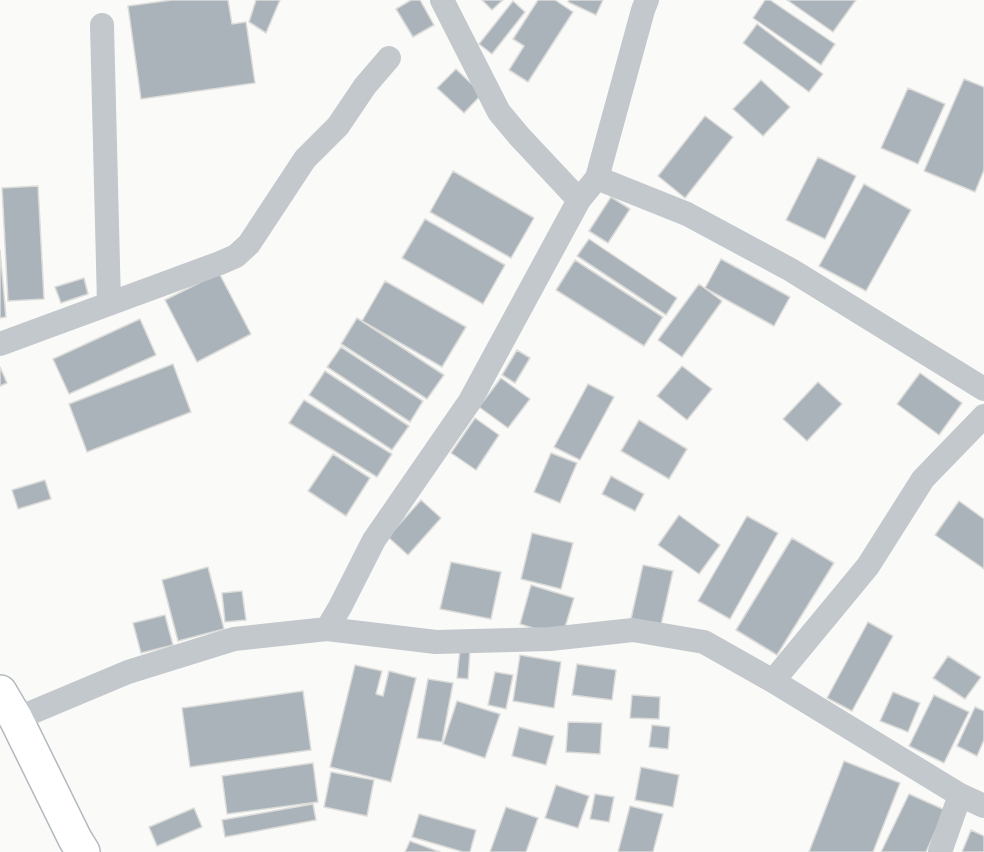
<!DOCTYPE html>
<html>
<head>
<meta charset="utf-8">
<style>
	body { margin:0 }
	canvas { display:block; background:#fafaf8 }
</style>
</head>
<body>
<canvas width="984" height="852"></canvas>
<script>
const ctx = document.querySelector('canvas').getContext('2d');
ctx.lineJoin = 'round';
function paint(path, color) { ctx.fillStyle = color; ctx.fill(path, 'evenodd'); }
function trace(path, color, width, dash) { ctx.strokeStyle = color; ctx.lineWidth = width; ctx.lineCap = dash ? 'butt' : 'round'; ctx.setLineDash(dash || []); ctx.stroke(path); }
const building = new Path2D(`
	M 172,0 L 228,0 L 232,24 L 246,22 L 255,83 L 141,99 L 128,6 Z
	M 256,0 L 280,0 L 266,33 L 249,22 Z
	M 411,0 L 420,0 L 434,25 L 413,37 L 396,9 Z
	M 482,0 L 503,0 L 492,10 Z
	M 538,0 L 555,0 L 573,12 L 528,82 L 509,70 L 524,46 L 513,39 Z
	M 569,0 L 603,0 L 596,15 L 568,2 Z
	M 765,0 L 770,0 L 835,44 L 821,65 L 753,18 Z
	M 787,0 L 856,0 L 833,32 Z
	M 513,1 L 525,12 L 492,54 L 479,44 Z
	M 757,24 L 823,74 L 809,92 L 743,43 Z
	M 456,69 L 482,94 L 464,113 L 437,88 Z
	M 964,79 L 984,87 L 984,170 L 975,192 L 924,171 Z
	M 761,80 L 790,107 L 763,136 L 733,109 Z
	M 908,88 L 945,104 L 918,164 L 881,148 Z
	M 705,116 L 733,137 L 685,198 L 658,176 Z
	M 818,157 L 856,176 L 825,239 L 786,220 Z
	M 453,171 L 534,218 L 511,258 L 430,212 Z
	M 864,184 L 911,210 L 866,291 L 819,266 Z
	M 38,186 L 44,299 L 8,301 L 2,188 Z
	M 611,197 L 630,209 L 608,243 L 589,231 Z
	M 425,219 L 505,265 L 483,304 L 402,258 Z
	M 589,239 L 677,298 L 666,315 L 577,256 Z
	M 0,250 L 6,317 L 0,318 Z
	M 721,259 L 790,297 L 774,326 L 705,288 Z
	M 575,260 L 663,317 L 644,346 L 556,290 Z
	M 219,273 L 251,334 L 197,362 L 165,300 Z
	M 84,278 L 88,294 L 61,303 L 55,287 Z
	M 385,281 L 466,327 L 442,367 L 362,321 Z
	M 699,284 L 722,301 L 682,357 L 658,340 Z
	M 357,318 L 444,375 L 427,399 L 341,344 Z
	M 140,319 L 156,355 L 69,394 L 53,359 Z
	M 341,347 L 423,401 L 410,422 L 327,367 Z
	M 517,350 L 530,358 L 515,383 L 502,375 Z
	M 173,364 L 191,412 L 87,452 L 69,404 Z
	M 682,366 L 712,389 L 687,420 L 657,396 Z
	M 0,367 L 7,383 L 0,386 Z
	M 325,371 L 409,426 L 392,450 L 309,395 Z
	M 920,373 L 962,403 L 939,435 L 897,404 Z
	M 501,378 L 530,399 L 508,428 L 479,407 Z
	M 818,382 L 842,404 L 807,441 L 783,419 Z
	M 588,384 L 614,397 L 580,460 L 554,447 Z
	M 304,400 L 392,454 L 377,477 L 289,423 Z
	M 475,418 L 499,435 L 476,470 L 451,453 Z
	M 639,420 L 687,449 L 669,479 L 621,451 Z
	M 551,453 L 577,463 L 560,503 L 534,492 Z
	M 333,454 L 370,478 L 346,516 L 308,491 Z
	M 611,476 L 644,494 L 635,511 L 602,494 Z
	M 45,480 L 51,499 L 18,509 L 12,490 Z
	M 421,500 L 441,518 L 408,555 L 388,537 Z
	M 959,501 L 984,519 L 984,569 L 935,535 Z
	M 679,515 L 720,545 L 699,574 L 658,545 Z
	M 747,516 L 778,533 L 730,619 L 698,601 Z
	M 532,533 L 573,543 L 561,589 L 521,579 Z
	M 792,538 L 834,563 L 777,655 L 736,630 Z
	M 451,562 L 501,572 L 491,619 L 440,609 Z
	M 643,565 L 673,571 L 661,625 L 631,619 Z
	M 208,567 L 224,629 L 178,641 L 162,580 Z
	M 531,585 L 574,598 L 562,637 L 520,624 Z
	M 242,591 L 246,620 L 225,622 L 222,593 Z
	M 165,615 L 173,645 L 141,653 L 133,623 Z
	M 868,622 L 893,636 L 852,711 L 827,698 Z
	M 460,649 L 470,650 L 468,679 L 457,678 Z
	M 520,655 L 561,662 L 554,708 L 513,701 Z
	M 948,656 L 981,677 L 965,699 L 933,678 Z
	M 577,664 L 616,670 L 612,700 L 572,695 Z
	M 355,665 L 382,671 L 376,694 L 383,696 L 389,671 L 416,678 L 391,782 L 330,767 Z
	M 495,672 L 513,675 L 506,709 L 488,705 Z
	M 428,679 L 453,683 L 442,742 L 417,738 Z
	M 303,691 L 311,750 L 190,767 L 182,708 Z
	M 893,692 L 920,703 L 908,732 L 880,721 Z
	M 632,695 L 660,697 L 659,719 L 630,718 Z
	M 934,695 L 969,712 L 944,763 L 909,746 Z
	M 457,701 L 500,714 L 485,758 L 443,744 Z
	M 975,707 L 984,711 L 984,740 L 977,756 L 957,746 Z
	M 568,722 L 602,723 L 600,754 L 566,752 Z
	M 652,725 L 670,727 L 668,749 L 649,747 Z
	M 519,727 L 554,736 L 546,765 L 512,756 Z
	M 844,761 L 900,783 L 873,852 L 809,852 Z
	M 313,763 L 318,802 L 227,814 L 222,776 Z
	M 641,767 L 679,775 L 673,807 L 635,800 Z
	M 331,772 L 374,780 L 367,816 L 324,807 Z
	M 556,785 L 589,796 L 578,828 L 545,818 Z
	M 595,794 L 614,797 L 609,822 L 590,819 Z
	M 909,794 L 945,810 L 926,852 L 881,852 Z
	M 313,804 L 316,820 L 225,837 L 222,820 Z
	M 630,806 L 663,814 L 653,852 L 618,852 Z
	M 506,807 L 538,818 L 526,852 L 490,852 Z
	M 194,808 L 202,827 L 157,846 L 149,827 Z
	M 419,814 L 476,830 L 470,852 L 463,852 L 412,837 Z
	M 971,830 L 984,836 L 984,852 L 962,852 Z
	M 410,841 L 440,852 L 405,852 Z`);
paint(building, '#aab3b9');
trace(building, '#dcdcda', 1.5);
const secondary = new Path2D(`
	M 0,692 L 16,719 L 75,839 L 83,852`);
trace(secondary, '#b3babf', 36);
trace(new Path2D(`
	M 442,0 L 499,112 L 519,136 L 579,200
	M 102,25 L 109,304
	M 597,178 L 687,214 L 791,270 L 984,389
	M 0,344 L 220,263 L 236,256 L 249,244 L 305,159 L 338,126 L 365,86 L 389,58
	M 327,629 L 340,607 L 374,540 L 470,401 L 579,200 L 597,178 L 643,10 L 647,0
	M 773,681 L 868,566 L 923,479 L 984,416
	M 16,719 L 128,672 L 234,639 L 327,629 L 436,642 L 550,639 L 633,630 L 704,642 L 773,681 L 960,795 L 984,806
	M 940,852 L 960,795`), '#c3c8cc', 24);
trace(secondary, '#fff', 33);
</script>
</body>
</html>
